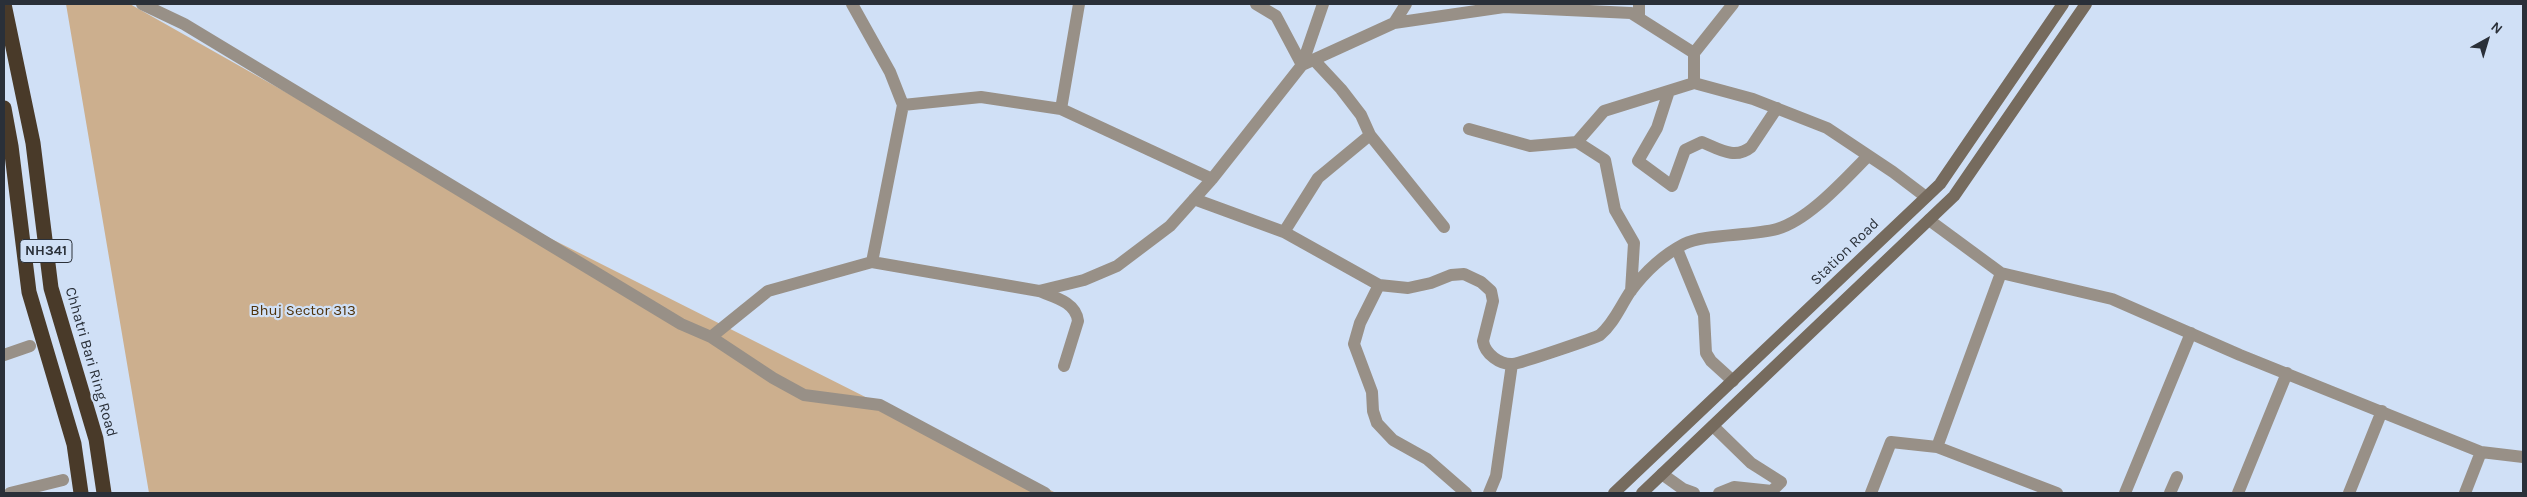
<!DOCTYPE html>
<html>
<head>
<meta charset="utf-8">
<style>
	body { margin:0 }
	#map { position:relative; width:2527px; height:497px; overflow:hidden; background:#d0e0f6; font-family:Karla,sans-serif }
	canvas { display:block }
	.frame { position:absolute; inset:0; border:5px solid #2a3039; pointer-events:none }
	.north { position:absolute; left:2462px; top:15px; width:50px; height:50px; -webkit-text-stroke:4px #d0e0f6; paint-order:stroke; rotate:39deg; font-size:14px; font-weight:700; line-height:20px; text-align:center; color:#2a3039 }
	.north::after { content:''; display:block; margin:auto; width:18px; height:22px; background:#2a3039; clip-path:polygon(50% 0,100% 100%,50% 72%,0 100%) }
</style>
</head>
<body>
<div id="map">
<canvas width="2527" height="497"></canvas>
<div class="frame"></div>
<div class="north">N</div>
</div>
<script>
const ctx = document.querySelector('canvas').getContext('2d');
ctx.lineJoin = 'round';
function paint(path, color) { ctx.fillStyle = color; ctx.fill(path, 'evenodd'); }
function trace(path, color, width, dash) { ctx.strokeStyle = color; ctx.lineWidth = width; ctx.lineCap = dash ? 'butt' : 'round'; ctx.setLineDash(dash || []); ctx.stroke(path); }
function drawText(font, color, halo, rows, align = 'center') {
  ctx.font = font + ' Karla,sans-serif'; ctx.lineWidth = 4.5; ctx.setLineDash([]); ctx.textBaseline = 'middle'; ctx.strokeStyle = halo; ctx.fillStyle = color; for (const [text, x, y, turn = 0] of rows) {
    ctx.save(); ctx.translate(x, y); ctx.rotate((+turn || 0) * Math.PI / 180); ctx.textAlign = isNaN(turn) ? turn : align; if (halo) ctx.strokeText(text, 0, 0); ctx.fillText(text, 0, 0); ctx.restore();
  }
}
paint(new Path2D(`
	M 66,4 L 130,4 L 496,211 L 1056,493 L 149,493 Z`), '#ccaf8e');
trace(new Path2D(`
	M 142,4 L 184,24 L 681,324 L 711,337 L 773,378 L 804,395 L 880,405 L 1045,493
	M 852,4 L 890,72 L 903,105 L 872,262
	M 1256,4 L 1276,16 L 1302,65
	M 1639,17 L 1639,4
	M 1394,23 L 1406,4
	M 1314,60 L 1341,89 L 1361,115 L 1370,135 L 1444,227
	M 1302,65 L 1323,4
	M 1694,83 L 1694,53 L 1733,4
	M 1669,91 L 1657,128 L 1638,161 L 1672,186 L 1685,150 L 1702,142 C 1719,149 1735,160 1751,147 L 1777,108
	M 903,105 L 981,97 L 1061,109 L 1212,179
	M 1061,109 L 1079,4
	M 1469,129 L 1530,146 L 1577,142 L 1605,160 L 1615,210 L 1634,243 L 1631,291
	M 1577,142 L 1604,111 L 1694,83 L 1753,99 L 1827,128 L 1893,172 L 1926,197
	M 1194,199 L 1284,232 L 1379,285 L 1408,288 L 1431,283 L 1451,275 L 1464,274 L 1481,282 L 1491,291 L 1493,301 L 1483,341 C 1485,354 1500,365 1513,364 C 1521,363 1595,338 1600,335 C 1614,323 1620,307 1630,292 C 1644,273 1663,255 1684,244 C 1703,234 1753,236 1777,229 C 1809,220 1845,179 1868,156
	M 1929,220 L 2001,273 L 2112,299 L 2240,355 L 2481,452 L 2523,457
	M 1284,232 L 1318,178 L 1370,135
	M 1677,249 L 1704,315 L 1706,353 L 1711,361 L 1733,381
	M 1379,285 L 1360,323 L 1354,344 L 1372,392 L 1373,411 L 1377,423 L 1393,440 L 1427,459 L 1466,493
	M 1039,291 C 1054,297 1076,302 1078,321 L 1064,366
	M 711,337 L 768,291 L 872,262 L 1039,291 L 1084,280 L 1117,266 L 1170,226 L 1212,179 L 1302,65 L 1394,23 L 1504,7 L 1631,13 L 1694,53
	M 4,355 L 30,346
	M 1713,426 L 1751,463 L 1781,482 L 1772,491 L 1734,487 L 1719,493
	M 1937,447 L 2001,273
	M 1662,474 L 1683,489 L 1694,493
	M 10,493 L 63,480
	M 1489,493 L 1496,476 L 1512,364
	M 1871,493 L 1891,442 L 1937,447 L 2057,493
	M 2125,493 L 2191,333
	M 2170,493 L 2177,477
	M 2238,493 L 2287,373
	M 2349,493 L 2382,411
	M 2465,493 L 2481,452`), '#989087', 12);
trace(new Path2D(`
	M 1614,493 L 1940,184 L 2063,4
	M 1642,493 L 1954,196 L 2086,4`), '#766b5e', 12);
trace(new Path2D(`
	M 4,4 L 33,143 L 51,288 L 96,439 L 104,493
	M 4,108 L 11,146 L 29,292 L 74,444 L 81,493`), '#493a29', 15);
for (const [x, y, w] of [
	[46,251,52]
]) { const box = new Path2D(); box.roundRect(x - w / 2, y - 11.5, w, 23, 4); ctx.fillStyle = '#d0e0f6'; ctx.fill(box); trace(box, '#2a3039', 1); }
drawText('bold 14px', '#2a3039', null, [
	["NH341",46,251]
]);
drawText('15px', '#2a3039', '#d0e0f6', [
	["Station Road",1845,252,-44],
	["Chhatri Bari Ring Road",91,362,74]
]);
drawText('15px', '#4e3109', '#d0e0f6', [
	["Bhuj Sector 313",303,311]
]);
</script>
</body>
</html>
